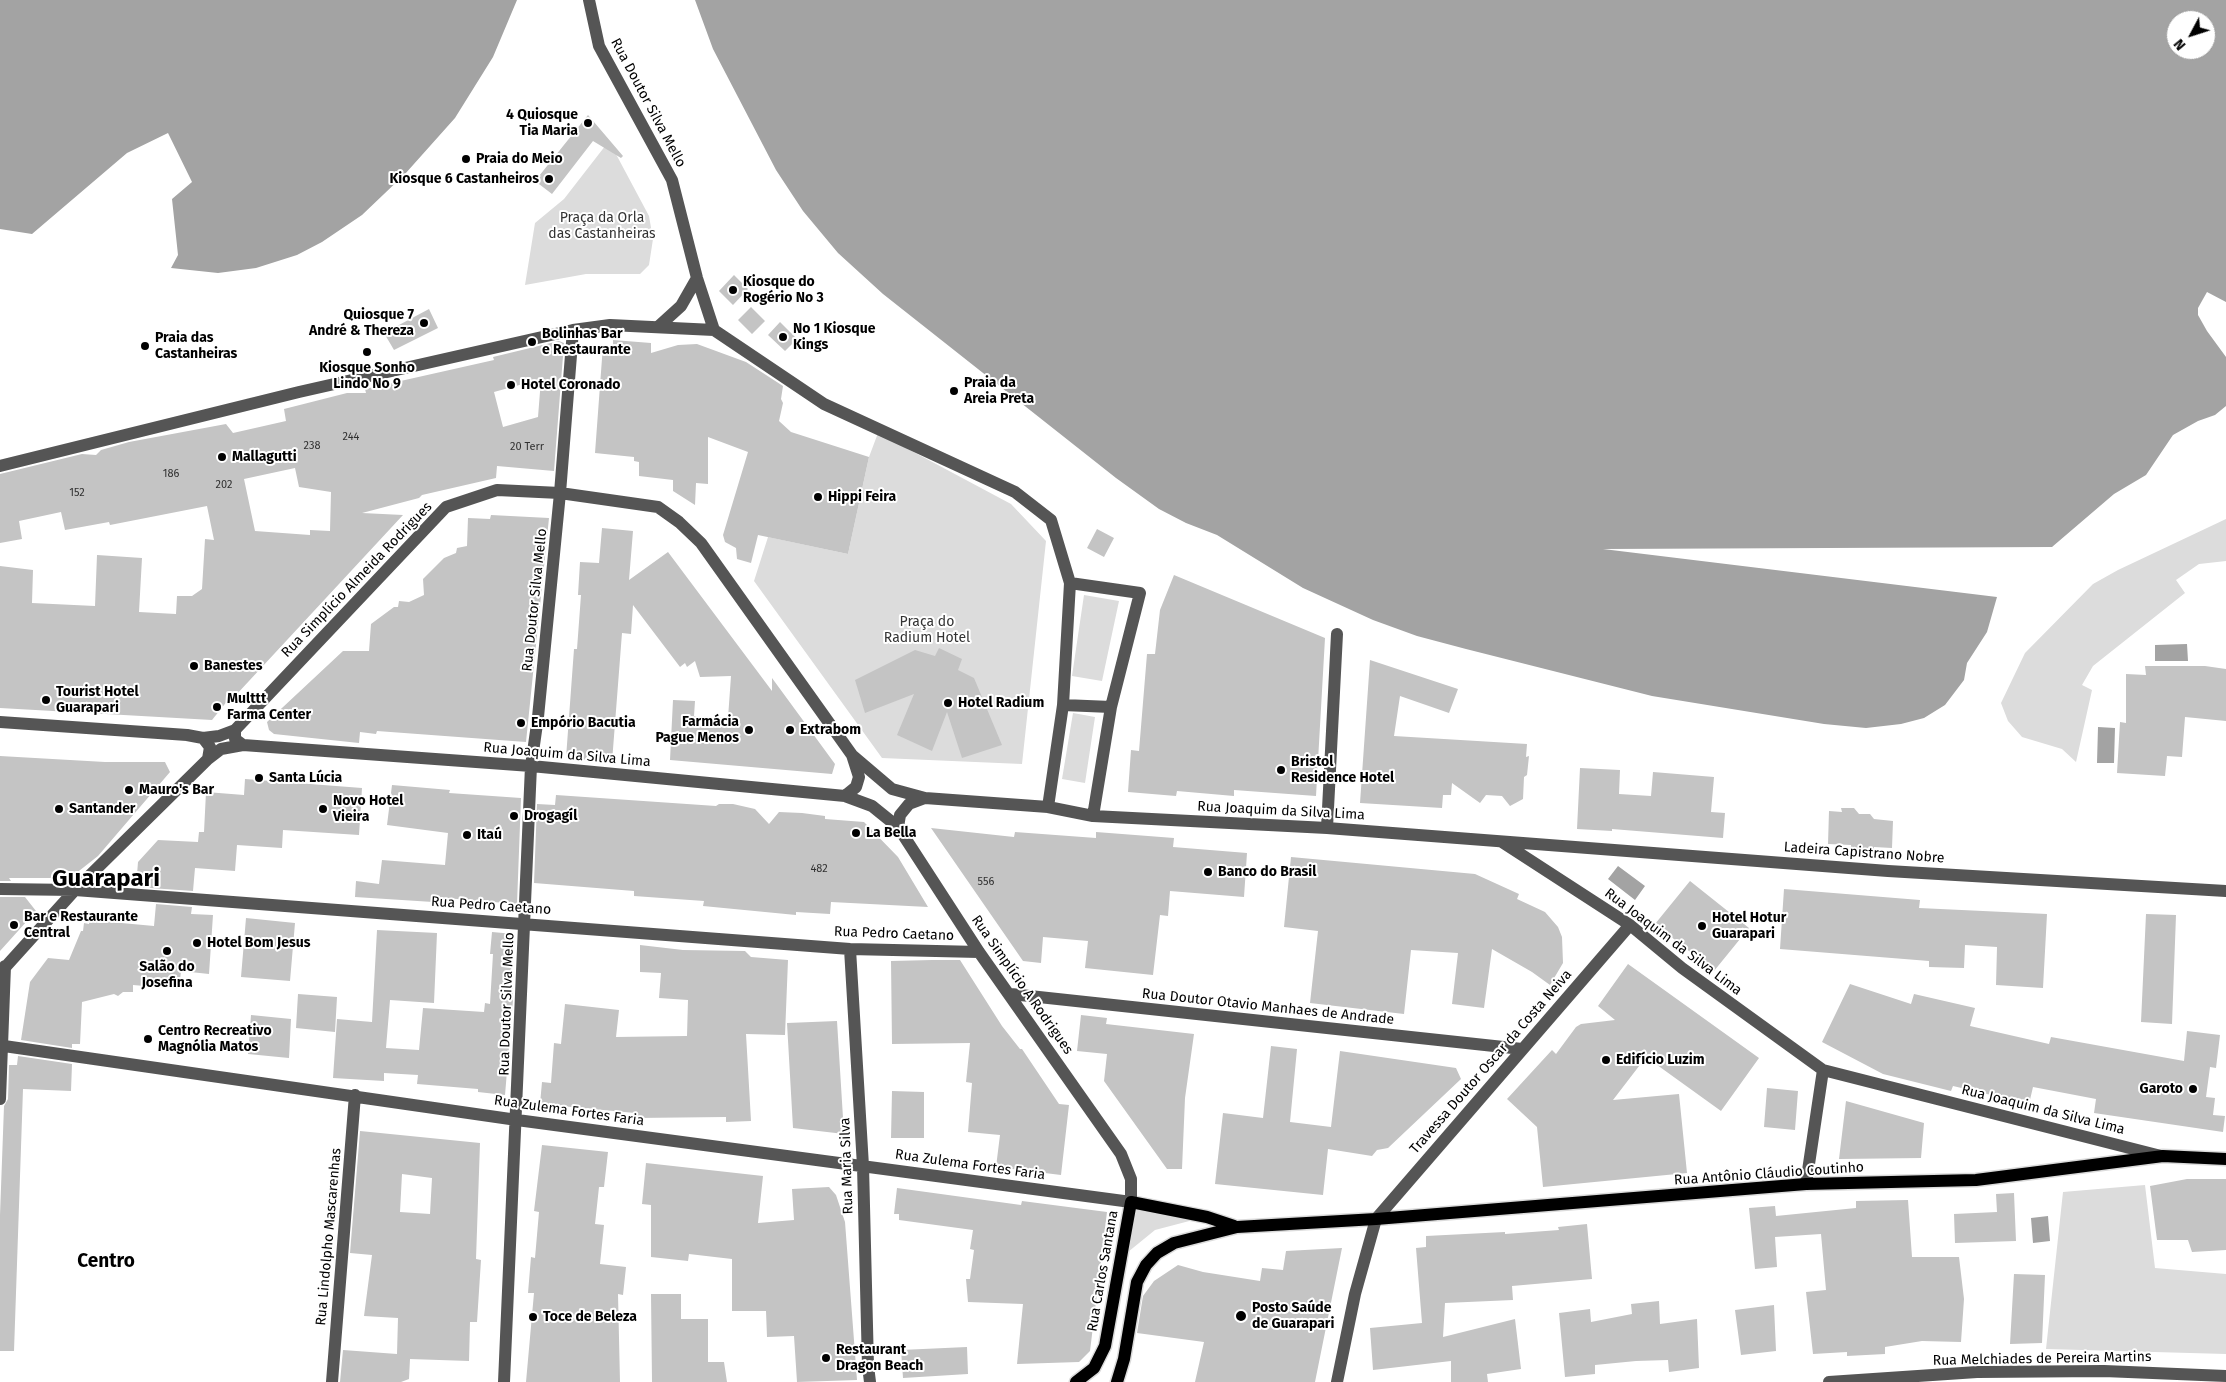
<!DOCTYPE html>
<meta charset="utf-8">
<style>
body{margin:0}
#map{position:relative;width:2226px;height:1382px;overflow:hidden;background:#fff;font-family:"Fira Sans",sans-serif}
canvas{display:block}
.north{position:absolute;left:2166px;top:10px;width:50px;height:50px;box-sizing:border-box;background:#fff;border:1px solid #999;border-radius:50%;rotate:230deg;font-size:14px;font-weight:700;line-height:20px;text-align:center;color:#000}
.north::after{content:'';display:block;margin:auto;width:18px;height:22px;background:#000;clip-path:polygon(50% 0,100% 100%,50% 72%,0 100%)}
</style>
<div id="map">
<canvas width="2226" height="1382"></canvas>
<div class="north">N</div>
</div>
<script>
const ctx = document.querySelector('canvas').getContext('2d');
ctx.lineJoin = 'round';
function fillPath(path, color) { ctx.fillStyle = color; ctx.fill(path, 'evenodd'); }
const poly = rows => new Path2D(rows.map(r => 'M' + r).join(''));
function stroke(path, color, width, dash) { ctx.strokeStyle = color; ctx.lineWidth = width; ctx.lineCap = dash ? 'butt' : 'round'; ctx.setLineDash(dash || []); ctx.stroke(path); }
function write(font, color, halo, rows, align = 'center') {
  ctx.font = font + ' "Fira Sans",sans-serif'; ctx.lineWidth = 4; ctx.setLineDash([]); ctx.textBaseline = 'middle'; ctx.strokeStyle = halo; ctx.fillStyle = color; for (const [text, x, y, turn = 0] of rows) {
    ctx.save(); ctx.translate(x, y); ctx.rotate((+turn || 0) * Math.PI / 180); ctx.textAlign = isNaN(turn) ? turn : align; if (halo) ctx.strokeText(text, 0, 0); ctx.fillText(text, 0, 0); ctx.restore();
  }
}
const green = poly([
 [609,141,649,216,653,239,649,265,640,274,586,274,525,285,535,223,564,199],
 [878,433,1011,504,1046,541,1022,764,882,758,754,581,768,537,848,554,869,457],
 [2226,519,2226,561,2199,564,2176,580,2185,593,2093,666,2082,685,2092,690,2076,762,2062,749,2022,737,2008,721,2001,703,2025,653,2093,584,2118,570],
 [1084,595,1119,601,1102,681,1072,676],
 [1073,713,1095,717,1085,783,1062,779],
 [2145,1185,2155,1268,2226,1274,2226,1354,2046,1349,2063,1192],
 [1137,1210,1197,1219,1155,1230,1128,1252]
]);
const water = poly([
 [0,0,517,0,493,57,455,118,405,174,362,215,322,242,297,255,256,268,218,273,171,268,178,255,172,199,192,182,168,133,127,153,32,234,0,229],
 [695,0,2226,0,2226,302,2207,292,2198,308,2198,315,2207,331,2226,357,2226,406,2215,415,2198,421,2173,435,2146,475,2114,494,2052,547,1603,549,1997,597,1987,632,1967,663,1964,680,1945,705,1924,718,1901,724,1866,728,1824,724,1652,696,1466,649,1417,636,1373,620,1303,588,1217,535,1186,523,1159,509,1116,478,883,294,838,253,803,211,776,170,713,49],
 [2176,20,2206,20,2206,50,2176,50],
 [2187,644,2188,661,2155,661,2155,645],
 [2098,727,2115,728,2114,763,2097,763],
 [1618,866,1645,886,1635,900,1608,879],
 [2048,1216,2050,1241,2033,1243,2031,1218]
]);
const building = poly([
 [588,115,623,156,621,158,593,141,552,194,535,181],
 [734,275,748,289,733,305,719,291],
 [751,307,765,321,752,334,738,320],
 [429,309,438,328,394,350,384,333],
 [780,322,797,339,785,351,768,335],
 [613,340,651,343,651,353,678,345,697,344,746,362,783,386,781,399,783,403,779,421,791,432,869,457,848,554,758,535,751,563,737,559,736,548,725,542,723,535,748,452,708,437,708,484,696,483,695,505,673,491,673,480,639,476,639,462,634,461,634,457,595,453,603,345,613,346],
 [559,341,564,343,554,471,497,466,496,478,422,495,419,498,362,513,403,515,236,695,232,695,212,720,0,708,0,566,33,570,32,603,95,606,97,555,142,558,139,612,176,614,177,596,192,596,202,589,205,539,214,540,207,506,110,525,109,522,65,530,61,512,19,521,22,539,0,543,0,474,82,454,96,455,101,450,129,442,226,424,233,433,286,421,284,409,347,393,366,393,365,389,494,360,493,357],
 [541,379,538,417,503,427,494,392],
 [295,468,299,487,331,492,330,531,310,530,310,535,255,531,244,479],
 [491,515,549,518,526,742,377,731,376,734,360,732,359,743,274,734,269,730,267,722,343,651,369,651,371,624,394,607,398,607,399,601,409,602,424,595,423,579,444,558,456,553,457,548,467,546,468,518,490,519],
 [602,528,633,531,629,580,668,552,772,691,772,678,835,764,832,774,670,760,673,700,695,701,694,716,728,718,731,676,700,677,695,661,687,667,685,663,680,667,633,605,631,634,622,633,612,762,566,758,574,649,577,649,581,595,578,595,580,562,599,563],
 [1097,529,1114,538,1104,557,1087,548],
 [1174,575,1325,638,1316,796,1234,790,1234,796,1177,791,1176,796,1128,792,1131,750,1139,751,1147,654,1155,654,1160,610],
 [939,648,962,659,958,670,974,678,1002,745,962,758,947,712,932,751,897,735,914,694,865,713,855,680,915,650,935,656],
 [1370,660,1458,689,1449,713,1400,696,1394,736,1527,744,1526,757,1529,756,1527,775,1524,777,1523,799,1510,806,1502,796,1486,795,1480,803,1452,783,1451,795,1443,795,1442,808,1360,803],
 [2145,666,2205,666,2226,669,2226,721,2185,717,2182,757,2167,756,2165,776,2117,773,2120,722,2126,723,2126,674,2146,675],
 [0,756,105,762,165,762,170,772,98,856,70,878,9,878,11,881,0,881],
 [1580,768,1620,770,1619,794,1651,796,1653,772,1714,777,1711,812,1725,813,1723,838,1612,829,1612,831,1577,829],
 [245,779,362,788,359,835,283,830,282,848,237,845,235,871,195,868,193,891,136,887,138,862,158,840,198,842,199,832,204,832,206,792,244,795],
 [392,785,450,790,449,793,521,798,517,904,433,897,433,902,355,897,356,881,379,884,382,860,445,865,448,833,387,825],
 [556,795,716,806,719,804,733,804,755,809,769,824,779,812,802,813,825,816,825,819,864,822,898,857,928,907,831,902,830,914,796,912,796,915,703,906,704,901,634,896,634,891,534,883,537,804,555,805],
 [1841,808,1854,808,1859,814,1870,814,1874,819,1893,821,1892,848,1874,847,1874,853,1851,851,1851,845,1828,844,1829,811,1842,812],
 [931,828,1014,837,1015,832,1096,838,1096,832,1174,838,1173,847,1247,853,1244,897,1170,891,1168,916,1160,915,1153,975,1085,968,1088,941,1043,937,1041,963,1023,961],
 [1291,857,1475,874,1519,894,1517,899,1545,912,1558,927,1562,937,1563,963,1550,985,1532,972,1492,949,1484,1008,1452,1004,1458,953,1411,950,1404,1014,1310,1003,1318,931,1284,927],
 [1690,881,1749,928,1714,971,1655,924],
 [1784,889,1920,900,1919,908,2047,914,2043,988,1996,985,1997,947,1965,945,1964,968,1929,967,1929,961,1780,949],
 [0,897,25,897,36,911,0,951],
 [156,904,192,907,191,914,213,915,209,974,181,971,179,989,133,985,133,992,123,992,118,996,114,994,82,1002,80,1044,72,1044,72,1048,21,1040,30,982,48,958,69,960,81,931,83,931,84,923,89,924,89,920,154,926],
 [2146,914,2176,915,2172,1024,2141,1022],
 [246,918,295,923,290,981,241,977],
 [377,930,437,933,434,1003,390,1000,386,1048,419,1050,423,1008,484,1012,485,1003,490,1004,493,954,490,954,492,932,514,934,510,985,513,985,513,1000,505,1095,478,1092,478,1089,417,1084,418,1075,384,1073,384,1081,333,1078,337,1019,372,1022],
 [640,945,683,950,745,951,751,957,788,960,785,1035,746,1034,751,1121,726,1122,726,1117,635,1118,635,1113,540,1104,542,1082,551,1083,554,1043,561,1044,565,1004,619,1010,616,1037,687,1036,688,1000,659,998,661,973,640,972],
 [932,960,960,960,1002,1026,1020,1049,1022,1049,1059,1104,1069,1105,1061,1175,996,1167,1000,1135,968,1132,972,1083,966,1082,970,1043,892,1044,891,961],
 [1628,964,1759,1058,1721,1111,1646,1057,1613,1100,1679,1094,1687,1173,1543,1187,1537,1127,1507,1099,1552,1050,1556,1054,1576,1027,1581,1024,1615,1020,1598,1006],
 [1850,984,1911,1004,1914,994,1975,1008,1970,1026,2049,1044,2051,1037,2184,1061,2187,1031,2220,1035,2216,1068,2210,1067,2206,1097,2215,1098,2213,1115,2225,1116,2223,1132,2094,1113,2096,1099,2033,1087,2029,1104,1953,1086,1951,1091,1883,1074,1822,1042],
 [298,994,337,997,335,1032,296,1028],
 [251,1015,291,1019,289,1058,248,1054],
 [1081,1015,1107,1018,1106,1024,1194,1034,1185,1098,1182,1169,1167,1169,1104,1081,1107,1054,1077,1051],
 [837,1021,844,1134,793,1128,787,1023],
 [1271,1046,1297,1049,1290,1122,1331,1127,1340,1051,1456,1068,1461,1079,1388,1148,1377,1150,1372,1156,1328,1149,1323,1195,1215,1184,1223,1113,1263,1118],
 [18,1056,72,1064,71,1091,23,1089,14,1351,0,1351,0,1215,4,1106,8,1099,9,1065,17,1065],
 [1767,1088,1798,1091,1795,1130,1764,1127],
 [892,1091,924,1092,924,1138,891,1138],
 [1846,1101,1924,1123,1921,1158,1839,1159],
 [360,1131,480,1143,476,1259,481,1260,477,1322,470,1322,469,1361,410,1359,409,1379,401,1382,340,1382,343,1350,397,1354,398,1318,364,1316,372,1255,350,1253],
 [402,1174,432,1178,430,1214,400,1212],
 [542,1145,608,1152,604,1187,599,1187,595,1224,604,1225,600,1264,626,1267,623,1295,618,1294,620,1382,526,1382,534,1293,528,1293,531,1257,535,1258,539,1212,534,1211],
 [646,1163,763,1176,758,1223,794,1220,792,1189,829,1187,836,1195,845,1222,857,1380,797,1382,794,1336,767,1337,766,1311,732,1311,732,1259,689,1254,688,1261,651,1257,651,1205,642,1204],
 [2187,1179,2226,1179,2226,1250,2192,1252,2188,1240,2157,1240,2150,1186],
 [897,1188,1021,1205,1022,1201,1107,1212,1090,1351,1079,1362,1017,1364,1023,1304,968,1302,966,1279,970,1279,974,1250,970,1249,973,1230,899,1220,899,1214,894,1214],
 [2014,1193,2016,1241,1955,1243,1954,1214,1997,1212,1996,1194],
 [1908,1200,1912,1257,1959,1257,1964,1299,1961,1342,1922,1341,1885,1347,1885,1354,1847,1356,1847,1352,1813,1354,1806,1292,1826,1290,1821,1234,1775,1237,1777,1267,1755,1269,1749,1208,1775,1206,1776,1216,1856,1208,1856,1201],
 [1587,1224,1592,1279,1512,1286,1513,1300,1445,1303,1443,1337,1515,1319,1521,1369,1487,1374,1488,1382,1451,1382,1451,1361,1373,1370,1370,1328,1422,1323,1416,1248,1426,1247,1426,1236,1505,1232,1505,1234,1559,1230,1558,1227],
 [1342,1248,1315,1382,1195,1382,1204,1342,1137,1333,1143,1296,1154,1281,1178,1265,1203,1272,1260,1281,1262,1268,1283,1270,1286,1251],
 [2014,1274,2045,1275,2042,1343,2010,1344],
 [651,1294,681,1294,681,1319,708,1319,708,1362,724,1362,727,1382,652,1382],
 [1659,1301,1660,1324,1697,1319,1699,1368,1669,1372,1668,1360,1636,1361,1595,1365,1595,1374,1565,1377,1559,1313,1590,1309,1591,1322,1632,1314,1631,1304],
 [1774,1305,1776,1351,1741,1355,1735,1310],
 [967,1347,968,1374,903,1378,901,1350]
]);
const minor = poly([
 [589,0,599,46,672,180,697,278,714,330],
 [659,326,681,306,697,278],
 [0,466,299,392,573,330,610,325,714,330,824,404,1015,492,1051,520,1070,583,1063,705,1048,807],
 [1070,583,1140,593,1111,707,1093,816],
 [1063,705,1111,707],
 [0,722,187,735,203,738,210,747,208,759],
 [235,730,235,739,243,745,531,766,845,796,872,806,898,827],
 [203,738,219,736,235,730,446,507,497,490,560,493,658,507,679,522,701,543,852,755,892,789,925,798,1048,807,1093,816,1327,828,1888,871,2226,891],
 [845,796,856,787,859,777,852,755],
 [1327,828,1337,634],
 [1502,842,1630,925,1682,968,1823,1070,2161,1156],
 [0,889,75,890,850,949,979,952],
 [850,949,863,1166,868,1366,870,1382],
 [0,973,75,890,208,759,221,749,243,745],
 [1011,994,1522,1049],
 [4,1046,517,1120,1131,1202,1131,1179,1121,1154,979,952,898,827,900,815,909,804,925,798],
 [0,1099,5,966],
 [1806,1184,1823,1070],
 [332,1382,355,1095],
 [504,1382,531,766,538,717,560,493,573,330],
 [1337,1382,1355,1294,1376,1219,1630,925],
 [1829,1382,1977,1372,2104,1371,2226,1376]
]);
const major = poly([
 [1076,1382,1094,1368,1105,1346,1131,1202,1207,1217,1234,1226],
 [1117,1382,1124,1359,1137,1282,1146,1265,1157,1253,1174,1243,1237,1227,1376,1219,1806,1184,1976,1180,2163,1156,2226,1159]
]);
const markers = [
 [588,123,5,"#000"],
 [466,159,5,"#000"],
 [549,179,5,"#000"],
 [733,290,5,"#000"],
 [424,323,5,"#000"],
 [783,337,5,"#000"],
 [532,342,5,"#000"],
 [145,346,5,"#000"],
 [367,352,5,"#000"],
 [511,385,5,"#000"],
 [954,391,5,"#000"],
 [222,457,5,"#000"],
 [818,497,5,"#000"],
 [194,666,5,"#000"],
 [46,700,5,"#000"],
 [948,703,5,"#000"],
 [217,707,5,"#000"],
 [521,723,5,"#000"],
 [749,730,5,"#000"],
 [790,730,5,"#000"],
 [1281,770,5,"#000"],
 [259,778,5,"#000"],
 [129,790,5,"#000"],
 [59,809,5,"#000"],
 [323,809,5,"#000"],
 [514,816,5,"#000"],
 [856,833,5,"#000"],
 [467,835,5,"#000"],
 [1208,872,5,"#000"],
 [14,925,5,"#000"],
 [1702,926,5,"#000"],
 [197,943,5,"#000"],
 [167,951,5,"#000"],
 [148,1039,5,"#000"],
 [1606,1060,5,"#000"],
 [2193,1089,5,"#000"],
 [1241,1316,6,"#000"],
 [533,1317,5,"#000"],
 [826,1358,5,"#000"]
];
const numberNames = [
 ["244",351,437],
 ["238",312,446],
 ["20 Terr",527,447],
 ["186",171,474],
 ["202",224,485],
 ["152",77,493],
 ["482",819,869],
 ["556",986,882]
];
const streetNames = [
 ["Rua Doutor Silva Mello",648,103,62],
 ["Rua Simplício Almeida Rodrigues",357,580,-46],
 ["Rua Doutor Silva Mello",535,600,-84],
 ["Rua Joaquim da Silva Lima",567,755,5],
 ["Rua Joaquim da Silva Lima",1281,811,3],
 ["Ladeira Capistrano Nobre",1864,853,4],
 ["Rua Pedro Caetano",491,906,4],
 ["Rua Pedro Caetano",894,934,2],
 ["Rua Joaquim da Silva Lima",1673,942,37],
 ["Rua Simplício A Rodrigues",1022,985,55],
 ["Rua Doutor Silva Mello",507,1004,-88],
 ["Rua Doutor Otavio Manhaes de Andrade",1268,1007,6],
 ["Travessa Doutor Oscar da Costa Neiva",1491,1062,-49],
 ["Rua Joaquim da Silva Lima",2043,1110,14],
 ["Rua Zulema Fortes Faria",569,1111,8],
 ["Rua Zulema Fortes Faria",970,1165,8],
 ["Rua Maria Silva",847,1166,-92],
 ["Rua Antônio Cláudio Coutinho",1769,1174,-4],
 ["Rua Lindolpho Mascarenhas",329,1237,-85],
 ["Rua Carlos Santana",1103,1271,-80],
 ["Rua Melchiades de Pereira Martins",2042,1359,-1]
];
const poiNames = [
 ["4 Quiosque",578,115,"right"],
 ["Tia Maria",578,131,"right"],
 ["Praia do Meio",476,159],
 ["Kiosque 6 Castanheiros",539,179,"right"],
 ["Kiosque do",743,282],
 ["Rogério No 3",743,298],
 ["Quiosque 7",414,315,"right"],
 ["André & Thereza",414,331,"right"],
 ["No 1 Kiosque",793,329],
 ["Kings",793,345],
 ["Bolinhas Bar",542,334],
 ["e Restaurante",542,350],
 ["Praia das",155,338],
 ["Castanheiras",155,354],
 ["Kiosque Sonho",367,368,"center"],
 ["Lindo No 9",367,384,"center"],
 ["Praia da",964,383],
 ["Areia Preta",964,399],
 ["Hotel Coronado",521,385],
 ["Mallagutti",232,457],
 ["Hippi Feira",828,497],
 ["Banestes",204,666],
 ["Tourist Hotel",56,692],
 ["Guarapari",56,708],
 ["Multtt",227,699],
 ["Farma Center",227,715],
 ["Hotel Radium",958,703],
 ["Farmácia",739,722,"right"],
 ["Pague Menos",739,738,"right"],
 ["Empório Bacutia",531,723],
 ["Extrabom",800,730],
 ["Bristol",1291,762],
 ["Residence Hotel",1291,778],
 ["Santa Lúcia",269,778],
 ["Mauro's Bar",139,790],
 ["Novo Hotel",333,801],
 ["Vieira",333,817],
 ["Santander",69,809],
 ["Drogagíl",524,816],
 ["La Bella",866,833],
 ["Itaú",477,835],
 ["Banco do Brasil",1218,872],
 ["Bar e Restaurante",24,917],
 ["Central",24,933],
 ["Hotel Hotur",1712,918],
 ["Guarapari",1712,934],
 ["Hotel Bom Jesus",207,943],
 ["Salão do",167,967,"center"],
 ["Josefina",167,983,"center"],
 ["Centro Recreativo",158,1031],
 ["Magnólia Matos",158,1047],
 ["Edifício Luzim",1616,1060],
 ["Garoto",2183,1089,"right"],
 ["Posto Saúde",1252,1308],
 ["de Guarapari",1252,1324],
 ["Toce de Beleza",543,1317],
 ["Restaurant",836,1350],
 ["Dragon Beach",836,1366]
];
const parkNames = [
 ["Praça da Orla",602,218],
 ["das Castanheiras",602,234],
 ["Praça do",927,622],
 ["Radium Hotel",927,638]
];
const districtNames = [
 ["Centro",106,1262]
];
const townNames = [
 ["Guarapari",106,879]
];
fillPath(green, '#dcdcdc');
fillPath(water, '#a3a3a3');
fillPath(building, '#c4c4c4');
stroke(major, '#dbdbdb', 15);
stroke(minor, '#555', 12);
stroke(major, '#000', 12);
for (const [x, y, r, color] of markers) { const dot = new Path2D(); dot.arc(x, y, r, 0, 2 * Math.PI); ctx.fillStyle = color; ctx.fill(dot); stroke(dot, '#fff', 2); }
write('11px', '#313131', null, numberNames);
write('14px', '#000', '#fff', streetNames);
write('bold 14px', '#000', '#fff', poiNames, 'left');
write('14px', '#333', '#fff', parkNames);
write('bold 19px', '#000', '#fff', districtNames);
write('bold 24px', '#000', '#fff', townNames);
</script>
